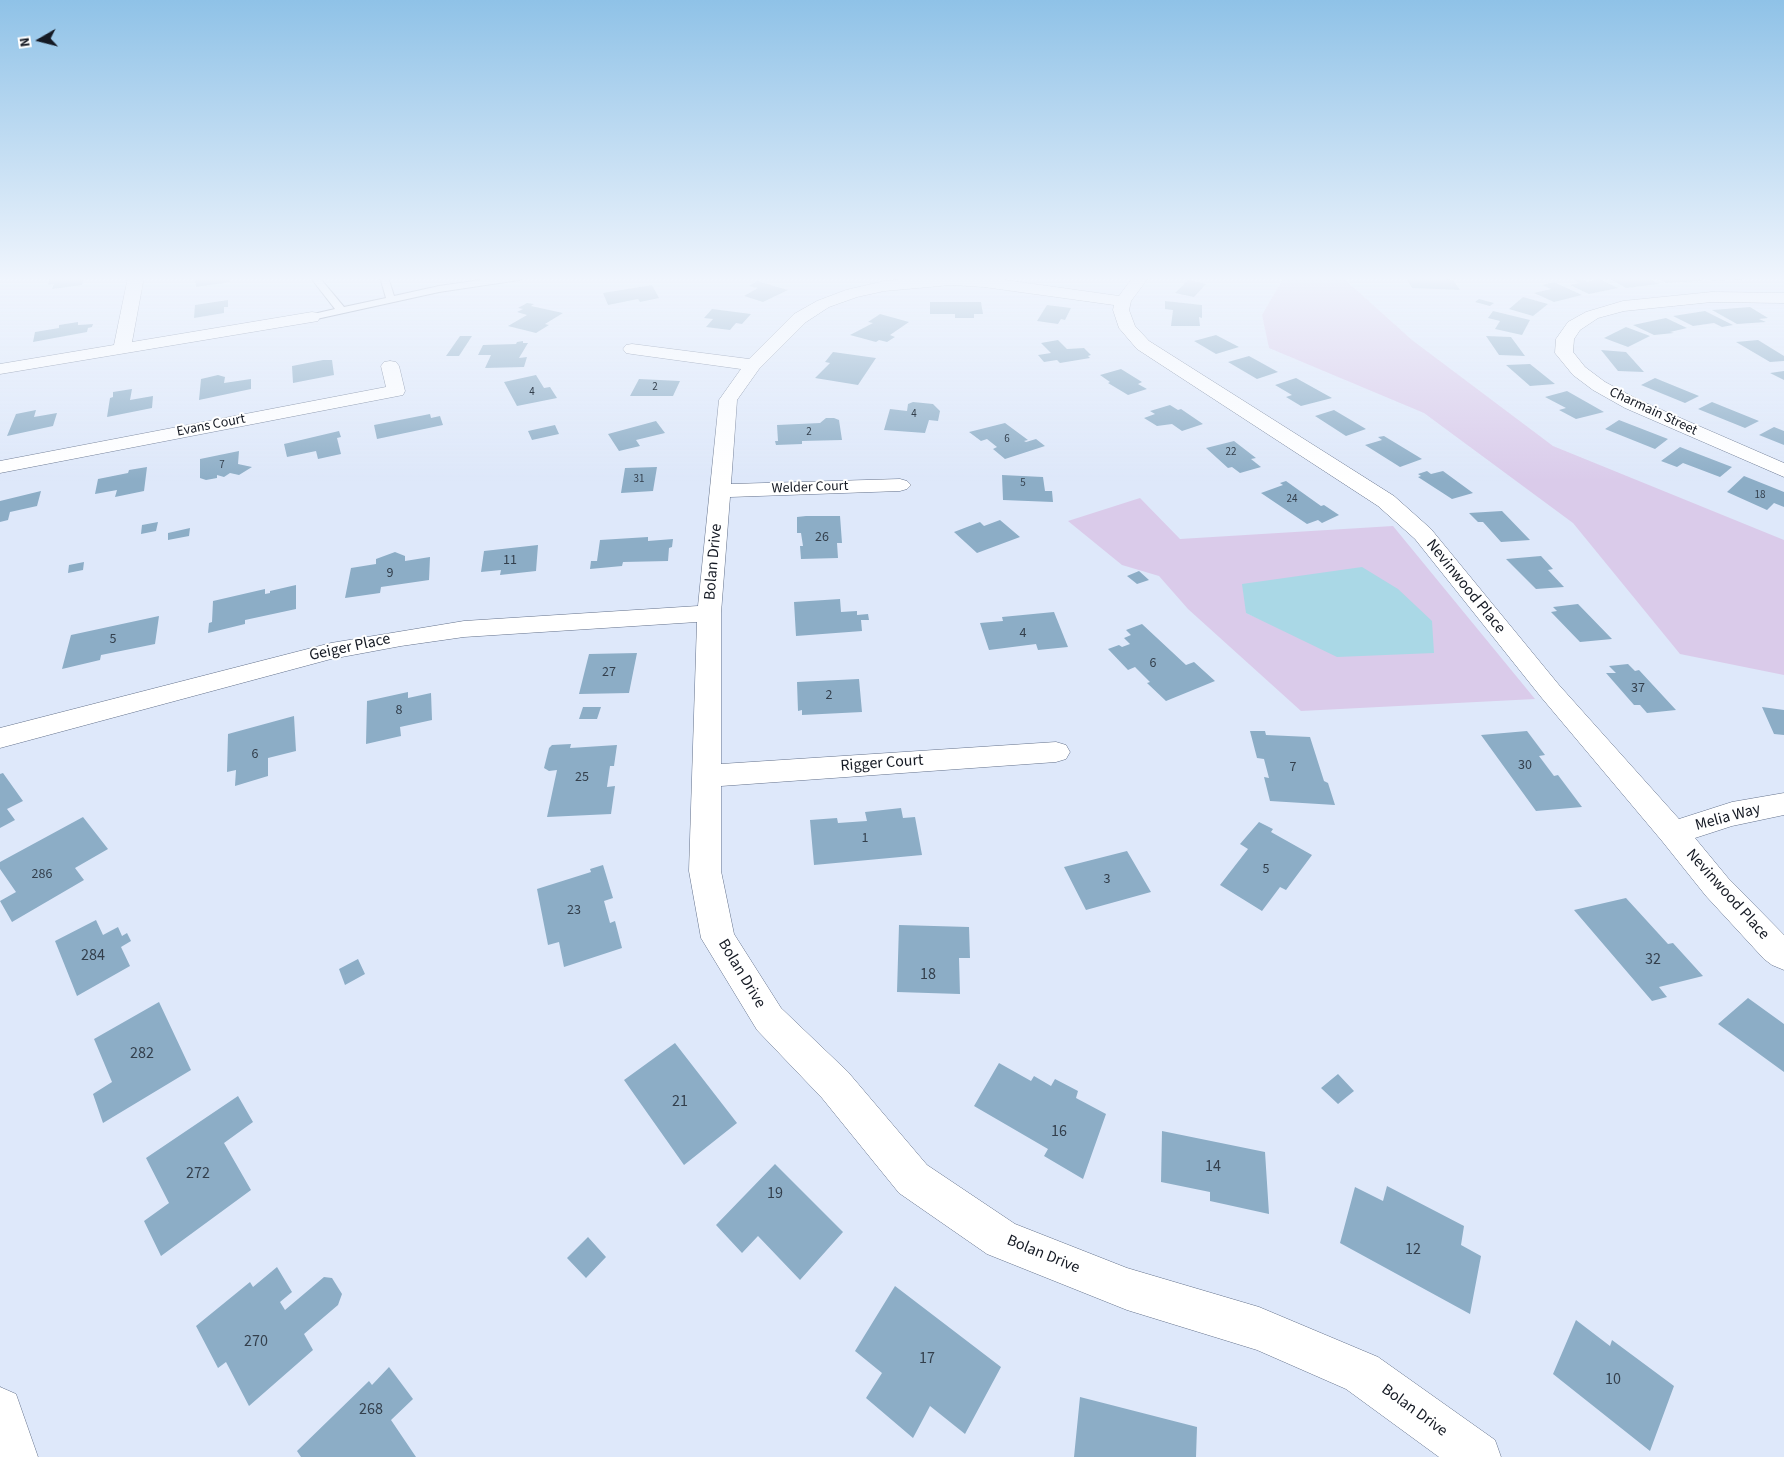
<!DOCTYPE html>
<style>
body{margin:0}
#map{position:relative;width:1784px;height:1457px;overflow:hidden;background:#dee8fa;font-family:"Source Sans 3",sans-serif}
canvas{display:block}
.north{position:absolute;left:15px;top:15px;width:50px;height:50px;-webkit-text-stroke:4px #fff;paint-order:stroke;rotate:262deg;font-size:14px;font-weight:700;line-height:20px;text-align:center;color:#151a24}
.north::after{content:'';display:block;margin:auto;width:18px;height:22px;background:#151a24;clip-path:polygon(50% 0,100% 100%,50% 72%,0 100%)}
</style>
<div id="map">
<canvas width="1784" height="1457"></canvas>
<div class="north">N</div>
</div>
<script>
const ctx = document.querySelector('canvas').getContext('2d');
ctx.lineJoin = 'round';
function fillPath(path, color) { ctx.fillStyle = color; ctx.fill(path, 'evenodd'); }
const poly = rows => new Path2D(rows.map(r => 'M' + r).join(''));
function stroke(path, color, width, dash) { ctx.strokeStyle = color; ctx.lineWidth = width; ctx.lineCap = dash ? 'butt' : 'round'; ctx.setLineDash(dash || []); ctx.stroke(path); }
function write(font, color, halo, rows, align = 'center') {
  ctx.font = font + ' "Source Sans 3",sans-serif'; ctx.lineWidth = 4; ctx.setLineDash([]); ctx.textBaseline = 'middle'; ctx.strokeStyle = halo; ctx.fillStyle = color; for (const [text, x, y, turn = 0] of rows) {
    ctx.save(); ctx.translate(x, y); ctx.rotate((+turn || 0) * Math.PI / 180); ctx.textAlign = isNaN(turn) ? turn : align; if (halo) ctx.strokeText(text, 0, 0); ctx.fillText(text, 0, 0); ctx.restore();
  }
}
const green = poly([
 [1284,277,1342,277,1412,340,1553,446,1784,540,1784,675,1680,654,1573,523,1424,413,1269,348,1262,315],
 [1140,498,1180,539,1393,526,1535,699,1301,711,1188,609,1159,576,1122,565,1068,521],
 [1246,613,1434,653,1276,626]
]);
const water = poly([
 [1362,567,1398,589,1432,621,1434,653,1337,657,1246,613,1242,584]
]);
const building = poly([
 [61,277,82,277,81,279,84,279,82,285,52,289,54,284,48,285,50,278],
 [195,277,230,277,230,282,196,287],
 [1419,277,1453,280,1460,290,1412,288,1406,278],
 [1607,277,1646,277,1659,284,1626,288],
 [1656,277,1694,277,1702,281,1666,283],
 [1705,277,1742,277,1746,279,1711,281],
 [1580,278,1587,282,1599,279,1618,288,1589,294,1570,285,1580,283,1573,280],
 [1188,280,1206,284,1194,297,1175,293],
 [757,281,788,290,763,302,744,296,758,288,749,286],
 [1554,282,1582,295,1554,302,1534,293,1551,289,1542,285],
 [652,285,659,298,640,302,638,299,608,305,603,293],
 [1523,297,1548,304,1533,316,1509,309],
 [1479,299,1494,303,1490,306,1475,302],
 [228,300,228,307,224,307,224,313,194,318,195,305],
 [1165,301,1202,305,1202,318,1199,317,1200,326,1171,326,1173,310,1165,309],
 [930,302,981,302,983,314,974,314,974,318,955,318,955,314,930,314],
 [527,303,534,304,531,306,563,313,545,324,549,325,536,333,508,326,527,315,517,312,523,309,518,308],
 [1047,305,1071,308,1065,320,1061,319,1058,324,1037,321],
 [1750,307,1768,318,1759,319,1766,322,1737,324,1712,310],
 [712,309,751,314,742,324,736,323,730,330,706,327,713,319,704,318],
 [1493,311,1530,320,1522,335,1495,329,1500,321,1488,318],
 [1705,311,1733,325,1722,327,1714,323,1693,326,1673,316],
 [880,314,909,322,890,335,895,337,887,342,879,340,876,342,850,335,873,323,868,322],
 [1666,318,1687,328,1670,332,1674,333,1654,335,1633,325],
 [78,322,78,325,93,324,92,327,88,328,87,332,33,342,35,332,59,328,59,325],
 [1626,327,1650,336,1628,347,1604,338],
 [1216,335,1239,347,1216,354,1194,341],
 [460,336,472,336,459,356,446,356],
 [1486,336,1511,337,1525,356,1499,355],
 [1058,340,1067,349,1084,348,1091,355,1088,356,1090,358,1060,363,1057,360,1044,362,1038,355,1051,353,1041,343],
 [1758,340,1784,356,1784,361,1770,362,1736,342],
 [523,341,523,343,528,343,519,358,527,357,524,367,485,368,491,355,478,355,483,345,516,344,517,342],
 [1601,350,1626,352,1644,372,1618,371],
 [833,352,876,358,858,385,815,378,830,363,825,362],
 [1249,356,1278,372,1257,379,1228,362],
 [323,360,332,360,334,375,293,383,292,366],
 [1530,364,1555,384,1530,386,1506,365],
 [1121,369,1142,382,1138,384,1147,389,1128,395,1108,383,1110,382,1100,375],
 [1784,371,1784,380,1770,373],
 [218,375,225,377,224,383,251,379,251,389,199,400,201,379],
 [536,375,544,388,550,387,557,398,517,406,504,382],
 [1296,378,1332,398,1301,406,1286,397,1292,395,1275,385],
 [1655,378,1699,396,1685,403,1641,385],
 [639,379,680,381,673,396,630,396],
 [132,389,130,400,153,396,152,408,107,417,110,398,113,397,113,392],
 [1567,391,1604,412,1576,419,1559,410,1566,408,1545,397],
 [913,402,933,404,940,411,938,421,929,420,925,433,884,430,890,409,907,411,908,404],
 [1712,402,1759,421,1745,428,1698,409],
 [1170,405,1178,410,1181,409,1203,424,1182,431,1172,424,1157,426,1144,418,1155,414,1150,411],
 [36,410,34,417,57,413,53,426,7,436,16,414],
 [1334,410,1366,429,1346,436,1315,416],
 [430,414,431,418,440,416,443,425,377,439,374,425],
 [826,418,834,418,839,420,842,440,802,441,802,444,776,445,775,441,778,441,777,425,820,423],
 [1619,420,1668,439,1655,449,1605,429],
 [656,421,665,433,636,440,640,446,619,451,608,434],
 [1005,423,1028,440,1024,441,1026,442,1036,439,1045,446,1005,459,993,449,997,447,987,439,981,441,969,432],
 [555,425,559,434,532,440,528,431],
 [1774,427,1784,431,1784,445,1759,435],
 [339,431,341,437,337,438,341,454,318,459,316,451,287,457,284,444],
 [1384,436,1422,459,1400,467,1365,445,1382,440,1378,437],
 [1234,441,1256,458,1251,459,1261,467,1240,473,1232,467,1228,468,1206,448],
 [1680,447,1732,467,1720,477,1683,463,1677,467,1661,461],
 [239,451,238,464,252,467,239,475,230,473,224,477,217,475,217,478,206,480,200,478,200,459],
 [147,467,144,491,115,497,117,490,95,494,98,479,128,473,129,470],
 [657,467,653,491,621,493,625,468],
 [1427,471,1431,474,1443,471,1473,493,1452,499,1418,477,1421,476,1418,474],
 [1002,475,1043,477,1045,491,1052,491,1053,502,1003,500],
 [1744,476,1784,492,1784,507,1774,503,1767,510,1727,492],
 [1286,481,1321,506,1324,505,1339,515,1322,523,1318,520,1307,524,1261,493,1283,485,1280,483],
 [41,491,37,506,10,512,8,520,0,522,0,501],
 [1502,511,1530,540,1501,542,1483,522,1478,522,1469,513],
 [806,516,840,516,842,543,837,543,838,558,801,559,800,546,803,546,801,533,797,533,797,517],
 [1000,520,1020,537,977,553,954,532,980,522,984,526],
 [158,522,156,531,141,534,142,525],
 [190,528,189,536,168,540,168,533],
 [648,537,648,541,673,539,672,547,669,548,668,561,623,562,622,566,590,569,591,561,597,561,600,540],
 [538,545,536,571,500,575,501,570,481,572,484,551],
 [395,552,405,556,405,561,430,557,429,580,381,587,380,593,345,598,351,568,376,564,376,559],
 [1541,556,1553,569,1548,570,1564,587,1536,589,1506,559],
 [84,562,83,570,68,573,69,565],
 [1139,571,1149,580,1137,584,1127,576],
 [296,585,296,609,245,620,245,624,208,633,209,623,212,622,213,601,265,589,265,594,270,593,270,591],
 [840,599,841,612,857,611,857,615,868,614,869,620,861,620,862,631,796,636,794,602],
 [1578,604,1612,639,1580,642,1551,612,1557,611,1553,607],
 [1054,612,1068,647,1038,650,1036,644,989,650,980,623,1003,621,1002,617],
 [159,616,155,644,101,655,100,660,62,669,71,635],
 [1142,624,1186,665,1194,662,1215,681,1166,701,1147,683,1150,682,1135,667,1128,670,1108,649,1119,645,1122,647,1130,644,1124,638,1131,635,1126,630],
 [637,653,629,693,579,694,589,654],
 [1628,664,1635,671,1639,670,1676,710,1647,713,1640,705,1634,705,1606,673,1616,673,1609,666],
 [859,679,862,712,802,715,802,710,798,711,797,682],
 [408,692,408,698,431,693,432,720,400,727,401,736,366,744,367,701],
 [583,707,601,707,597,719,579,719],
 [1762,707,1784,710,1784,735,1774,734],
 [294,716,296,751,268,758,268,776,235,786,236,770,227,772,228,734],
 [1250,731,1265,731,1266,735,1310,737,1324,781,1328,783,1335,805,1270,801,1264,777,1269,778,1264,759,1257,758],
 [1527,731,1545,755,1539,756,1554,776,1558,775,1582,807,1536,811,1481,735],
 [571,744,570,748,617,745,614,766,610,766,607,787,615,786,611,814,547,817,557,770,549,771,544,768,549,748,552,745],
 [3,773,23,801,7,809,15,820,0,828,0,774],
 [901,808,903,818,915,817,922,855,814,865,810,820,837,818,838,823,867,821,865,812],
 [83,817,108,849,75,868,84,880,12,922,0,901,16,892,0,869,0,862],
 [1259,822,1273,829,1271,832,1312,855,1286,890,1280,887,1262,911,1220,885,1248,849,1240,844],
 [1127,851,1151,892,1086,910,1064,867],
 [603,865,613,898,604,901,610,923,615,921,622,948,564,967,559,942,548,945,537,889,591,872,590,869],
 [1626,898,1668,944,1673,943,1703,976,1659,987,1667,997,1652,1001,1574,910],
 [96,920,103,935,118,927,122,936,127,933,131,941,121,947,130,966,77,996,55,941],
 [899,925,969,927,970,958,959,958,960,994,897,992],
 [358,959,365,974,345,985,339,969],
 [1748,998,1784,1024,1784,1072,1718,1024],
 [159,1002,191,1070,103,1123,93,1094,112,1082,94,1039],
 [675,1043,737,1123,684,1165,624,1080],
 [999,1063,1031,1081,1034,1076,1051,1086,1055,1079,1078,1091,1076,1098,1106,1114,1083,1179,1044,1156,1048,1149,974,1106],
 [1338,1074,1354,1091,1338,1104,1321,1088],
 [238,1096,253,1122,224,1143,251,1190,161,1256,144,1221,169,1203,146,1158],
 [1162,1131,1265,1152,1269,1214,1210,1201,1210,1192,1161,1182],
 [775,1164,843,1232,800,1280,758,1236,742,1253,716,1225],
 [1387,1186,1464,1226,1461,1245,1481,1256,1470,1314,1340,1243,1355,1187,1383,1201],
 [588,1237,606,1257,586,1278,567,1258],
 [277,1267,292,1292,280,1302,285,1310,324,1277,332,1278,342,1294,338,1305,304,1334,313,1350,249,1406,226,1362,218,1368,196,1326,250,1282,253,1287],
 [895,1286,1001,1367,965,1434,930,1406,913,1438,866,1398,882,1373,855,1351],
 [1576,1320,1610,1346,1612,1340,1674,1386,1650,1451,1553,1374],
 [389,1367,413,1399,391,1420,416,1457,301,1457,297,1451,369,1381,372,1385],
 [1080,1397,1197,1427,1196,1457,1074,1457]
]);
const lane = poly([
 [310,277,319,277,344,307,386,298,380,277,388,277,394,296,439,286,502,277,524,277,519,280,439,292,312,320,309,319,309,315,335,309,310,277]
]);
const street = poly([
 [128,277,144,277,132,342,312,312,318,313,320,317,318,321,0,374,0,364,114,345,128,277],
 [934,277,984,277,1119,296,1133,277,1149,277,1131,301,1129,310,1135,326,1149,341,1394,496,1431,529,1559,685,1679,819,1732,802,1784,793,1784,815,1732,826,1695,838,1728,878,1784,935,1784,970,1772,965,1764,959,1706,896,1662,841,1541,697,1415,539,1378,506,1137,349,1119,328,1113,310,1114,305,984,287,951,285,884,291,857,297,829,307,806,322,759,369,737,400,731,484,900,479,907,481,911,485,907,489,900,491,730,497,721,613,721,764,1056,742,1066,745,1070,752,1066,759,1056,762,721,786,721,871,734,934,781,1008,848,1072,927,1165,1015,1224,1127,1268,1259,1307,1378,1357,1495,1440,1501,1457,1439,1457,1346,1389,1257,1350,1127,1310,987,1254,899,1193,822,1098,757,1030,701,938,689,871,697,622,464,637,401,646,331,659,0,748,0,728,331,643,464,621,698,606,719,400,741,369,632,354,626,353,623,349,626,345,632,344,749,359,794,314,817,301,846,290,884,281,934,277],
 [1712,292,1784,293,1784,303,1712,302,1624,311,1598,318,1580,330,1574,339,1573,352,1585,367,1605,382,1639,400,1784,463,1784,477,1625,408,1593,390,1573,375,1555,353,1556,339,1568,322,1586,312,1623,301,1712,292],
 [390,361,396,362,399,366,405,391,403,395,0,473,0,461,386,387,381,366,384,362,390,361]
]);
const secondary = poly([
 [0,1387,16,1394,38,1457,0,1457,0,1387]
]);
const farNumbernames = [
 ["2",655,388],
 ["4",532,393],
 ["4",914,415],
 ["2",809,433],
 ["6",1007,440],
 ["22",1231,453],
 ["7",222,466],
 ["31",639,480],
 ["5",1023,484],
 ["18",1760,496],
 ["24",1292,500]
];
const farStreetnames = [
 ["Charmain Street",1653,412,25],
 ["Evans Court",211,426,-11],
 ["Welder Court",810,488,-2]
];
const numberNames = [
 ["26",822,538],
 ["11",510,561],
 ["9",390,574],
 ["4",1023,634],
 ["5",113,640],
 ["6",1153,664],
 ["27",609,673],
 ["37",1638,689],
 ["2",829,696],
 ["8",399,711],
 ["6",255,755],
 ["30",1525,766],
 ["7",1293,768],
 ["25",582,778],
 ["1",865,839],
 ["5",1266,870],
 ["286",42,875],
 ["3",1107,880],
 ["23",574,911]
];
const streetNames = [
 ["Bolan Drive",714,562,-85],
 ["Nevinwood Place",1465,587,51],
 ["Geiger Place",350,648,-12],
 ["Rigger Court",882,764,-4],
 ["Melia Way",1728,818,-15],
 ["Nevinwood Place",1727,895,48],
 ["Bolan Drive",741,974,59],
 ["Bolan Drive",1043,1255,22],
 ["Bolan Drive",1414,1411,36]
];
const nearNumbernames = [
 ["284",93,956],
 ["32",1653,960],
 ["18",928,975],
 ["282",142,1054],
 ["21",680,1102],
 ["16",1059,1132],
 ["14",1213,1167],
 ["272",198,1174],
 ["19",775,1194],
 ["12",1413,1250],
 ["270",256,1342],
 ["17",927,1359],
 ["10",1613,1380],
 ["268",371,1410]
];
fillPath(green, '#dacbea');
fillPath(water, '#aad8e6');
fillPath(building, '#8cadc6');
stroke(lane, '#63718b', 2);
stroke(street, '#63718b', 1);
stroke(secondary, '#63718b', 1);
fillPath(lane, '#fff');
fillPath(street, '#fff');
fillPath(secondary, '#fff');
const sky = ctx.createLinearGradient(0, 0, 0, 481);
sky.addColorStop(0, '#8fc2e7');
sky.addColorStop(0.58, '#f0f5fd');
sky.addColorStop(1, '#f0f5fd00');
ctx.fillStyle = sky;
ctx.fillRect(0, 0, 1784, 481);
write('11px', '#333f4c', null, farNumbernames);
write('14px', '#151a24', '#fff', farStreetnames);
write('14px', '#333f4c', null, numberNames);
write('16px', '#151a24', '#fff', streetNames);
write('16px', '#333f4c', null, nearNumbernames);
</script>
